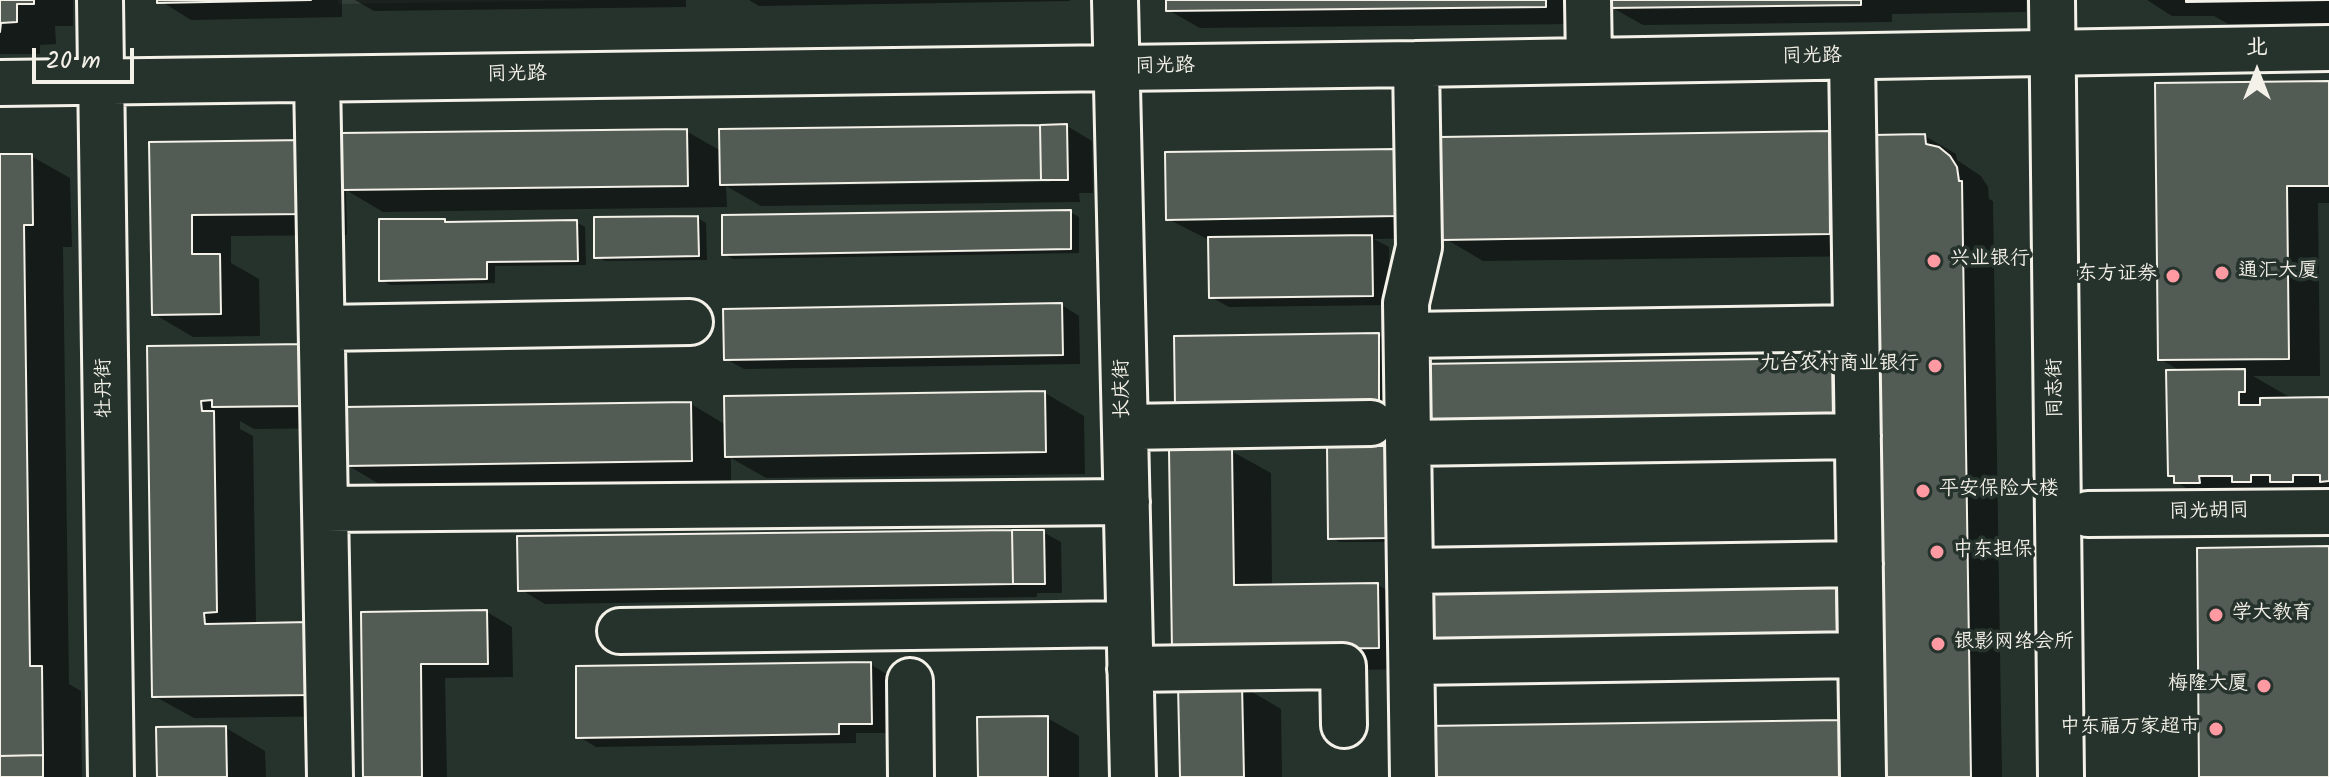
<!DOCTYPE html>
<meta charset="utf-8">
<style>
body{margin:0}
#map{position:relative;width:2329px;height:777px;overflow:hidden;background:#26332d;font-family:Kalam,"LXGW WenKai TC",sans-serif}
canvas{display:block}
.north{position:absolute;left:2217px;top:32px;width:80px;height:80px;-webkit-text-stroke:6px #26332d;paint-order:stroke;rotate:0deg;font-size:22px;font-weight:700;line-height:32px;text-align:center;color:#f4f1e8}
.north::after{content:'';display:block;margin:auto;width:28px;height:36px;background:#f4f1e8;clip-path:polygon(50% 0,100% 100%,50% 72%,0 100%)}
.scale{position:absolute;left:32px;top:48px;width:102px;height:36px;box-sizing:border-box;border:4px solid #f4f1e8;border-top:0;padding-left:10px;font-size:24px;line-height:28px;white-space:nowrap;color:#f4f1e8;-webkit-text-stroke:6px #26332d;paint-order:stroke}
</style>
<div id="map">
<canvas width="2329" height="777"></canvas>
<div class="north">北</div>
<div class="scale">20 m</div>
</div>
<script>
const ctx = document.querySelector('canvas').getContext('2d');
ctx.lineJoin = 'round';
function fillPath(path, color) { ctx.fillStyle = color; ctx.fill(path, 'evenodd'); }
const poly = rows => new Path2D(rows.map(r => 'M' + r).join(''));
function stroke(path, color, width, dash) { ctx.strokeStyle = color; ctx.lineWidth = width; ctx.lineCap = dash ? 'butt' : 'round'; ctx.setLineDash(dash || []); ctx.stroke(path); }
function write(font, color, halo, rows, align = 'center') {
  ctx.font = font + ' Kalam,"LXGW WenKai TC",sans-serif'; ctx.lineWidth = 7; ctx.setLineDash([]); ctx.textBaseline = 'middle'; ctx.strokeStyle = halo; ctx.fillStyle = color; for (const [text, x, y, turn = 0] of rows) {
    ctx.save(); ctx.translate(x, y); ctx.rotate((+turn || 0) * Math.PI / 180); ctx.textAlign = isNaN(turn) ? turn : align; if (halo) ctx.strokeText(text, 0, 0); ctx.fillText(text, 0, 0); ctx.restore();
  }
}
const built = poly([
 [338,0,612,0,338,4]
]);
const shadow = poly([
 [0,0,73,0,73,26,55,26,56,44,40,45,40,54,0,54],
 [159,0,342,0,342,17,191,20],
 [355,0,686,0,686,7,374,11],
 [749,0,1070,0,1070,1,759,6],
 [1168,0,1577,0,1577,24,1200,28,1168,10],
 [1611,0,2026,0,2026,12,1892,14,1892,22,1643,25,1611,7],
 [2147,0,2329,0,2329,23,2228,24,2214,16,2172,16],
 [2329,83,2329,203,2318,203,2320,376,2253,376,2291,398,2329,399,2329,508,2222,509,2176,482,2176,479,2170,475,2182,372,2160,359],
 [1067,126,1092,141,1093,193,1079,193,1080,202,761,206,726,186,727,207,383,212,346,190,347,235,231,236,231,263,259,279,260,336,193,337,154,314,151,144,306,142,344,164,686,131,721,151],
 [1051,178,1051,182,758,186,758,182],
 [1828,133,1867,156,1869,256,1483,261,1444,238],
 [1925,136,1956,154,1957,160,1981,176,1988,187,1989,199,1993,201,2002,777,1430,777,1842,722],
 [1395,151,1436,238,1374,239,1389,247,1390,305,1229,307,1211,297,1211,241,1168,219],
 [0,156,31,156,70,178,72,247,63,247,69,684,81,691,82,777,0,777],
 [1070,212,1079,217,1079,253,733,259,724,254],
 [698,218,706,223,707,260,605,261,596,256],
 [445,221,450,224,576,222,585,227,586,265,495,266,495,283,390,285,381,280],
 [1062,305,1079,316,1080,364,744,369,726,359],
 [1378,335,1417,358,1418,366,1831,360,1871,383,1871,441,1461,447,1176,338],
 [306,346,346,369,346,409,691,404,726,425,1045,393,1084,416,1085,474,766,478,731,458,731,483,386,488,347,465,346,428,254,429,240,421,240,429,253,436,256,625,350,716,194,718,154,696,149,348],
 [1385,448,1393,453,1394,542,1339,542,1330,537],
 [1231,451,1271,473,1272,587,1378,585,1417,608,1418,669,1213,672],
 [1043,532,1061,542,1062,593,1037,593,1037,597,545,604,520,589],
 [1836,581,1876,660,1464,666],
 [487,612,512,627,513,677,445,678,447,777,365,777,363,614],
 [870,664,888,675,889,733,856,733,856,743,596,747,578,736],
 [1242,686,1281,709,1282,777,1182,777],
 [1047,718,1079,736,1079,777,980,777],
 [226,728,265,751,266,777,159,777]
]);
const building = poly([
 [0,0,34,0,34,4,17,4,17,22,1,23,0,32,0,0],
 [157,0,311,0,157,3,157,0],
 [1166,0,1546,0,1546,7,1166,11,1166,0],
 [1609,0,1861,0,1861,5,1609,8,1609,0],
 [2186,0,2329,0,2186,2,2186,0],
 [2329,81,2329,186,2287,186,2289,359,2158,360,2155,83,2329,81],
 [1067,124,1068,180,1041,180,1040,125,1067,124],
 [1040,125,1041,180,720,185,719,129,1040,125],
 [687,129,688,186,342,190,341,133,687,129],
 [1829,131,1830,234,1442,240,1440,137,1829,131],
 [1925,134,1926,144,1939,147,1950,156,1957,167,1959,181,1962,181,1971,777,1882,777,1873,135,1925,134],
 [307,140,308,214,192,215,192,254,220,254,221,314,152,315,149,142,307,140],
 [1396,149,1397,216,1166,220,1165,152,1396,149],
 [0,154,32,154,33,225,24,225,30,666,42,666,43,755,0,756,0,154],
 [1071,210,1071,249,722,255,722,215,1071,210],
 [698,216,699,256,594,258,594,217,698,216],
 [379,219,445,219,445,222,577,220,578,261,487,262,487,279,379,281,379,219],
 [1372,235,1373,296,1209,298,1208,237,1372,235],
 [1062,303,1063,355,724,360,723,309,1062,303],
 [1379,333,1379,402,1175,406,1174,336,1379,333],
 [307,344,308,406,212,407,212,400,201,401,202,411,214,411,217,612,204,613,205,624,311,622,311,695,152,697,147,346,307,344],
 [1832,358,1833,419,1420,426,1419,364,1832,358],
 [2245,369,2245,392,2239,392,2239,405,2260,405,2260,398,2329,397,2329,481,2320,482,2320,475,2293,475,2293,482,2270,482,2270,475,2251,475,2251,482,2232,482,2232,476,2199,476,2200,483,2174,483,2174,476,2168,476,2166,370,2245,369],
 [1045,391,1046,452,725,457,724,396,1045,391],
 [691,402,692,461,345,466,344,407,691,402],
 [1327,446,1385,446,1386,538,1328,539,1327,446],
 [1232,449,1234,585,1378,583,1379,648,1172,651,1169,450,1232,449],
 [1012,530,1013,584,518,591,517,536,1012,530],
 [1012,530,1044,530,1045,584,1013,584,1012,530],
 [2329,546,2329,777,2199,777,2197,548,2329,546],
 [1836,579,1837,639,1422,645,1421,586,1836,579],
 [487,610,488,664,421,664,422,777,363,777,361,612,487,610],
 [871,662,872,724,839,724,839,734,576,738,576,666,871,662],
 [1242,684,1244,777,1180,777,1178,685,1242,684],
 [1048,716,1048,777,978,777,977,717,1048,716],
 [1842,720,1843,777,1427,777,1427,726,1842,720],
 [226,726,227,777,157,777,156,727,226,726],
 [43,755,43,777,0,777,0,756,43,755]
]);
const minor = poly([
 [100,0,111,777],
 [1115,0,1133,777],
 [1588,0,1589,61],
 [1852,57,1863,777],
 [317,79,330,777],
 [0,83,1416,64,2329,48],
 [322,328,690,322],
 [1407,335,1856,328],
 [1125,427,1371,423],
 [1408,443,1858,436],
 [325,509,1127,502],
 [2088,514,2329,512],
 [1410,571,1860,564],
 [620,631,1129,624],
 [1412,662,1861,655],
 [1130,669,1343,666,1344,725],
 [910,681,911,777],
 [1413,777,1406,303,1419,247,1416,64]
]);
const major = poly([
 [2052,0,2061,777]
]);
const markers = [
 [1934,261,8,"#ff9aa2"],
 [2222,273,8,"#ff9aa2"],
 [2173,276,8,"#ff9aa2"],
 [1935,366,8,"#ff9aa2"],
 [1923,491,8,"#ff9aa2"],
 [1937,552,8,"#ff9aa2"],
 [2216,615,8,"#ff9aa2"],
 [1938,644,8,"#ff9aa2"],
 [2264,686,8,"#ff9aa2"],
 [2216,729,8,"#ff9aa2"]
];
const streetNames = [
 ["同光路",1812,58,-1],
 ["同光路",1165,68,-1],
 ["同光路",517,76,-1],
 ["牡丹街",106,388,-91],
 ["同志街",2057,388,-91],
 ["长庆街",1124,389,-91],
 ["同光胡同",2209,513,-1]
];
const poiNames = [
 ["兴业银行",1950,261],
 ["通汇大厦",2238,273],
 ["东方证券",2157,276,"right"],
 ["九台农村商业银行",1919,366,"right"],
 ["平安保险大楼",1939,491],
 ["中东担保",1953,552],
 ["学大教育",2232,615],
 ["银影网络会所",1954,644],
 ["梅隆大厦",2248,686,"right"],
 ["中东福万家超市",2200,729,"right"]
];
fillPath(built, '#333f39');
fillPath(shadow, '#0007');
fillPath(building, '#525c55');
stroke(building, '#f4f1e8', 2);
stroke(minor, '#f4f1e8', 50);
stroke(major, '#f4f1e8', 50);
stroke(minor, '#26332d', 44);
stroke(major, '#26332d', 44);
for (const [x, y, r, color] of markers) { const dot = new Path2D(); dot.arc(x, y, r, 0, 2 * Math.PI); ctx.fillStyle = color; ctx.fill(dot); stroke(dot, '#26332d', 3); }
write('20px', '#f4f1e8', '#26332d', streetNames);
write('20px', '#f4f1e8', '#26332d', poiNames, 'left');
</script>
